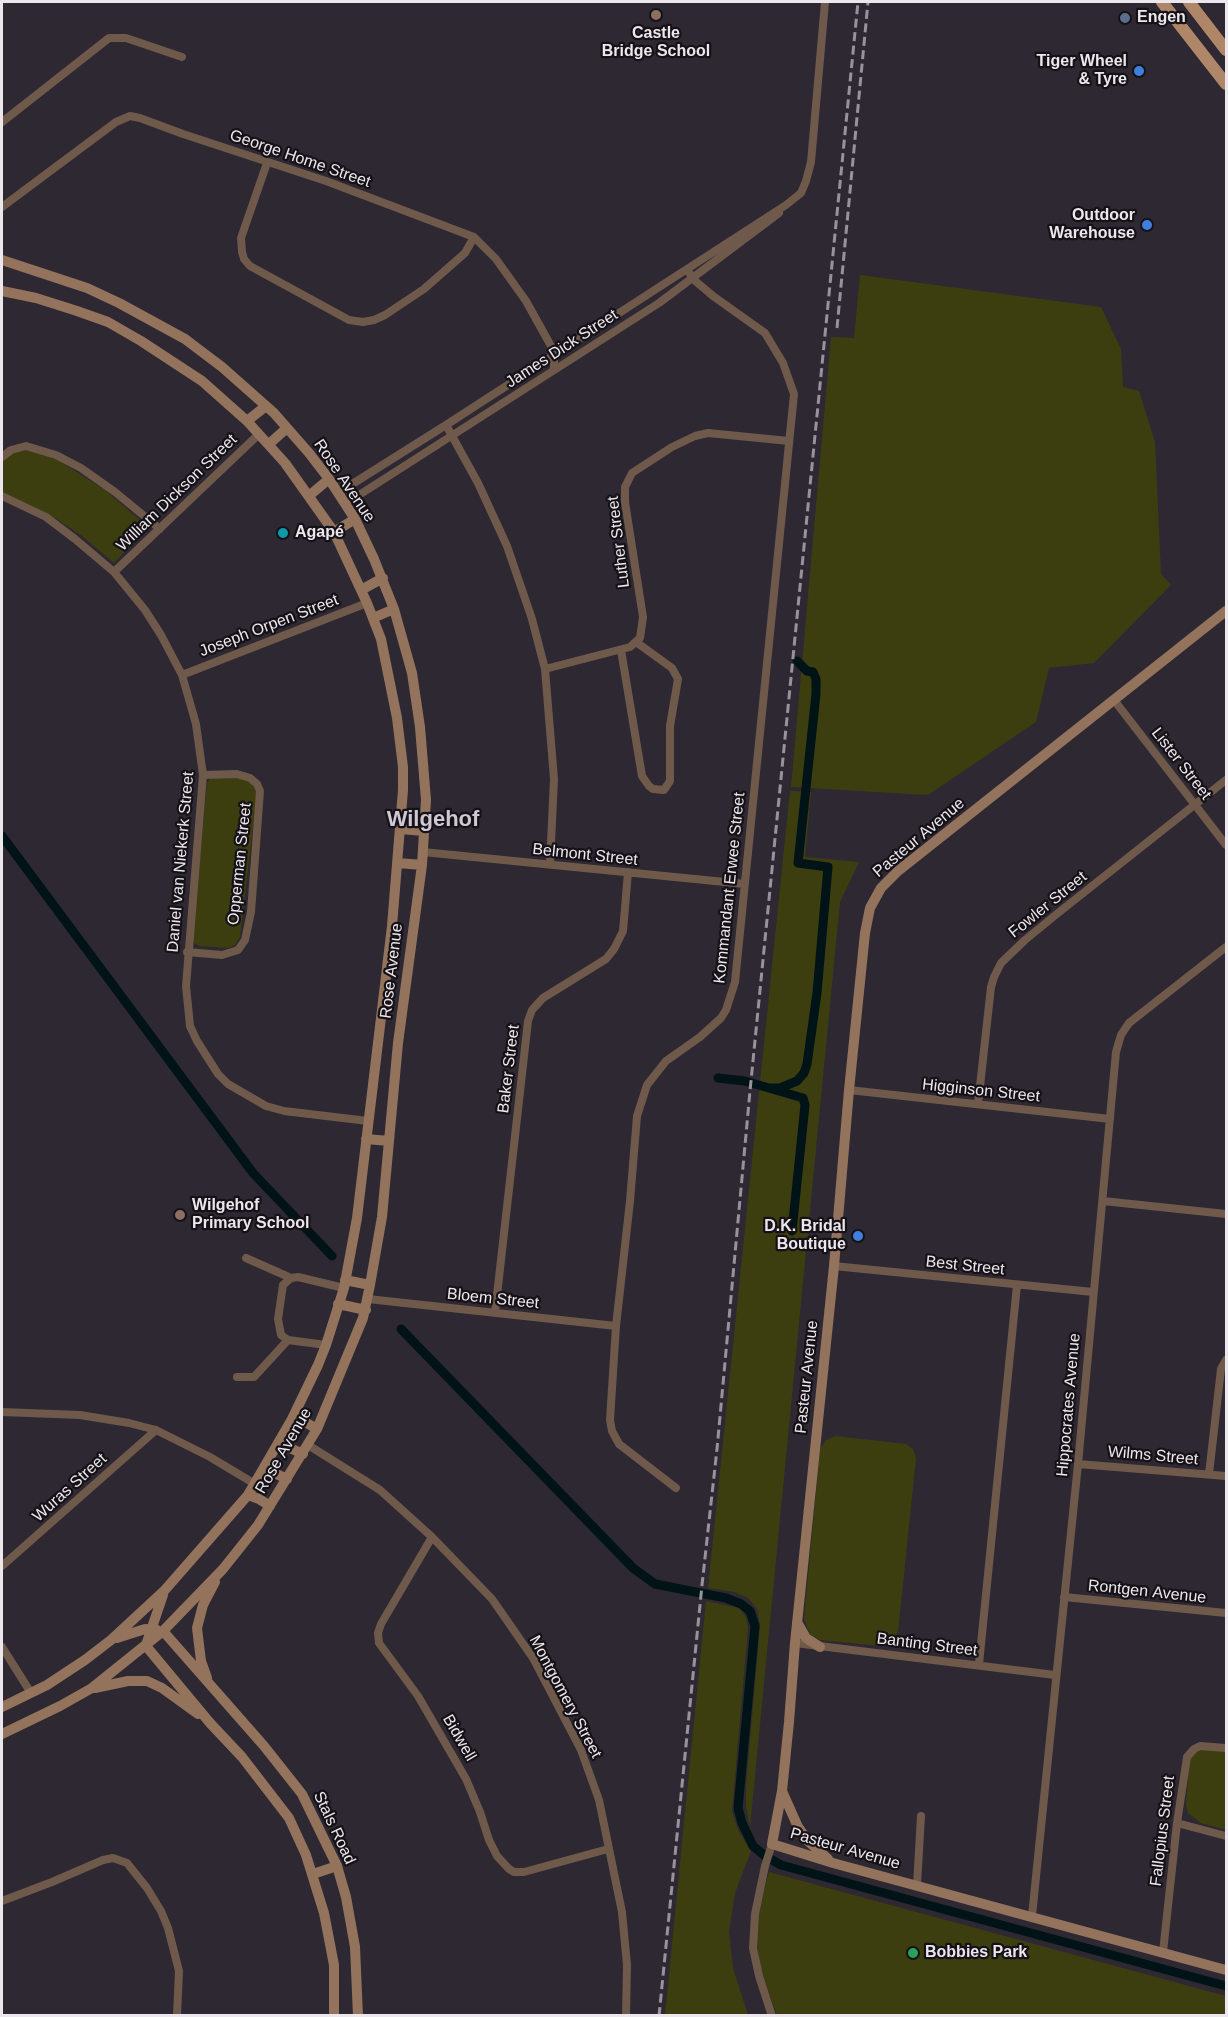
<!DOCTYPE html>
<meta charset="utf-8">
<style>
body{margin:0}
#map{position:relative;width:1228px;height:2017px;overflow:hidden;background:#2e2832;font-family:Helvetica,sans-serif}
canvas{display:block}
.frame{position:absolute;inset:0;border:3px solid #ebe7ed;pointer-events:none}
</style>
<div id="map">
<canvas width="1228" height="2017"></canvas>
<div class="frame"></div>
</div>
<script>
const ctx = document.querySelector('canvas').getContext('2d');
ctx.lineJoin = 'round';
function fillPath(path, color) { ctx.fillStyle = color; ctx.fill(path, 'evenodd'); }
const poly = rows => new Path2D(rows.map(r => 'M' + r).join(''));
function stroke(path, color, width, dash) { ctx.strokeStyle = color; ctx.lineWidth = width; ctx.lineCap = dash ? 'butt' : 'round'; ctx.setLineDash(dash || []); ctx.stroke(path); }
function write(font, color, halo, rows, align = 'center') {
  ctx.font = font + ' Helvetica,sans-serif'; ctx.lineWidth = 4.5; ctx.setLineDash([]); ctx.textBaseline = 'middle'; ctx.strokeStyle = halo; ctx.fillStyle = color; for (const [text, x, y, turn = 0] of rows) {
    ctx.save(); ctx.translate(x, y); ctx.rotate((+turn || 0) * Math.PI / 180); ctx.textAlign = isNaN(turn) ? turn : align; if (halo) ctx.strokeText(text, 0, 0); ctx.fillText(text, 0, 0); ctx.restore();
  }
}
const green = poly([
 [860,275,1101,307,1121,349,1123,387,1139,391,1155,442,1161,574,1171,585,1094,663,1049,668,1036,722,928,795,791,787,831,337,854,338],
 [20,448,30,448,58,460,105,490,148,527,114,563,82,536,52,516,2,492,2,459],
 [238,775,252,784,257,793,240,937,235,945,228,948,199,946,194,943,193,935,207,783,211,778],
 [790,791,811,792,805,857,859,862,840,902,750,1827,746,1807,746,1786,760,1625,757,1609,748,1598,735,1592,708,1588],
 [835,1436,906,1444,913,1449,916,1458,898,1632,892,1642,882,1646,820,1640,810,1634,804,1619,820,1449,826,1440],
 [706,1601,739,1608,746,1617,748,1628,732,1811,738,1830,751,1851,735,1893,729,1932,733,1968,748,2015,665,2015],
 [1201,1749,1226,1751,1226,1830,1201,1823,1188,1813,1186,1804,1189,1760,1195,1753],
 [769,1872,1226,1996,1226,2015,777,2015,760,1968,756,1938,759,1905]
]);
const canal = poly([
 [2,836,253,1173,332,1256],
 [718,1078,745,1081,803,1098,805,1105,792,1231],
 [769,1088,780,1088,797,1081,804,1073,807,1064,817,993,828,867,798,863,816,694,816,679,813,672,807,671,797,661],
 [401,1329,633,1568,655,1584,726,1598,741,1604,750,1611,755,1626,738,1808,742,1823,753,1846,765,1856,781,1865,1226,1986]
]);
const street = poly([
 [2,122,109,38,126,38,182,57],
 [267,163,241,238,242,252,244,259,250,266,349,320,363,322,374,320,385,315,424,289,465,253,474,237],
 [2,207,116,122,130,116,140,118,183,134,326,181,474,237,496,259,526,301,551,346,554,354,554,370],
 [446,425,478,483,507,546,532,619,545,669,554,779,550,864],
 [2,457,11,450,26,446,56,455,81,468,115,492,160,529],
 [338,493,446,425,786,205,801,193,806,181,811,162,825,2],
 [2,496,46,517,75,539,114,572,145,610,161,635,182,675,196,724,203,775,186,986,190,1026,197,1041,218,1074,228,1084,266,1106,284,1111,368,1121],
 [345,504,659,303,779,213],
 [114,572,259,434],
 [621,650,642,776,649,786,653,789,664,790,670,781,670,726,678,679,672,668,636,642],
 [545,669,630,647,640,638,643,617,625,502,625,487,632,473,672,447,695,436,708,433,789,441],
 [182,675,367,603],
 [1114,700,1226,845],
 [423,852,745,884],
 [187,952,222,955,238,950,245,940,251,912,260,791,257,784,250,778,237,774,203,775],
 [849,1090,1110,1119],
 [978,1104,991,987,994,977,1001,963,1025,940,1058,913,1226,780],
 [1103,1201,1226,1214],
 [246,1258,291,1278],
 [834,1266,1093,1292],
 [368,1299,616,1326],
 [495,1313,528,1021,532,1010,543,998,606,959,614,949,623,931,628,872],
 [326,1345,288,1340,281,1335,278,1319,283,1285,291,1278,298,1277,344,1288],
 [237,1377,254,1377,288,1340],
 [2,1412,80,1415,129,1423,156,1430,210,1457,255,1484],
 [308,1445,380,1490,432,1537,492,1599,533,1658,581,1750,599,1800,622,1912,627,1965,626,2016],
 [1078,1464,1226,1476],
 [1209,1474,1221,1369,1226,1360],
 [676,1488,619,1444,612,1431,610,1420,616,1326,630,1201,637,1116,647,1085,666,1061,700,1037,721,1018,726,1010,735,982,794,394,783,363,765,333,713,296,693,279,687,269],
 [432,1537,381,1624,378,1633,379,1643,418,1696,466,1779,480,1812,489,1840,497,1856,509,1869,514,1872,524,1872,608,1849],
 [2,1566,156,1430],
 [1064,1597,1226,1613],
 [795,1643,1055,1675],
 [2,1647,31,1693],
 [979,1664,1017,1285],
 [1177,1823,1226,1836],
 [917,1885,921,1816],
 [2,1901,52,1882,103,1860,113,1858,127,1863,147,1888,161,1911,168,1928,179,1971,177,2016],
 [1032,1916,1078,1464,1116,1052,1121,1035,1129,1023,1226,947],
 [1163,1952,1177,1823,1187,1757,1194,1749,1200,1746,1226,1748],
 [772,2016,759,1976,753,1948,755,1914,765,1866,772,1844]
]);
const secondary = poly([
 [2,260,87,288,119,303,185,339,222,367,274,413,309,453,329,479,355,519,374,559,394,609,412,673,420,727,426,800,422,865,398,1043,382,1217,370,1285,363,1318,317,1429,258,1525,223,1569,163,1631,92,1688,60,1706,2,1734],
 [2,291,36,298,77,311,108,322,141,341,202,381,247,421,285,463,334,532,367,603,381,639,397,718,403,767,403,790,392,926,357,1218,344,1288,326,1345,318,1365,292,1419,248,1495,164,1591,111,1640,85,1660,47,1685,2,1707],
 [247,421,266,406],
 [269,444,287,428],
 [310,495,329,479],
 [334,532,355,519],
 [361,590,383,578],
 [1226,611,898,871,881,888,870,908,865,933,849,1090,834,1266,795,1643,789,1722,782,1791,772,1844,833,1863,1226,1970],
 [373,618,394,609],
 [400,829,424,831],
 [398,863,422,865],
 [366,1139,389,1141],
 [345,1280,370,1285],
 [338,1304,366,1310],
 [292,1419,305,1422,317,1429],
 [279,1443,303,1454],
 [264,1468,287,1479],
 [248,1495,259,1499,270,1506],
 [797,1622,806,1638,820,1647],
 [163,1631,264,1746,302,1794,337,1866,346,1897,355,1947,358,2016],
 [117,1638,145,1629,157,1630],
 [146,1645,163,1595],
 [146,1646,210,1723,242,1757,289,1818,306,1855,324,1913,334,1965,334,2016],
 [207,1678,201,1661,197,1628,203,1605,215,1582],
 [95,1688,128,1681,147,1681,162,1688,198,1714],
 [782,1791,798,1827,808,1841,828,1859],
 [313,1874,337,1866]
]);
const primary = poly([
 [1162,2,1226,84],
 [1189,2,1226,50]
]);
const rail = poly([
 [837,328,868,2],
 [659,2016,702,1585,717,1449,750,1091,858,2]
]);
const markers = [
 [656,15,6,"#8d6e63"],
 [1125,18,6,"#5c6f8a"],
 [1139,71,6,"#3f7fe0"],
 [1147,225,6,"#3f7fe0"],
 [283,533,6,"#0f9aa8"],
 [180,1215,6,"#8d6e63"],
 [858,1236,6,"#3f7fe0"],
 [913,1953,6,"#2e9e5b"]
];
const poiNames = [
 ["Engen",1137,18],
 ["Castle",656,34,"center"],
 ["Bridge School",656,52,"center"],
 ["Tiger Wheel",1127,62,"right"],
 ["& Tyre",1127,80,"right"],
 ["Outdoor",1135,216,"right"],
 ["Warehouse",1135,234,"right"],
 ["Agapé",295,533],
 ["Wilgehof",192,1206],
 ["Primary School",192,1224],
 ["D.K. Bridal",846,1227,"right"],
 ["Boutique",846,1245,"right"],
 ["Bobbies Park",925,1953]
];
const streetNames = [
 ["George Home Street",300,159,19],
 ["James Dick Street",562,349,-33],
 ["Rose Avenue",344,481,56],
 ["William Dickson Street",177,493,-44],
 ["Luther Street",619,542,-97],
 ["Joseph Orpen Street",269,626,-21],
 ["Lister Street",1181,764,52],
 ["Pasteur Avenue",919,838,-40],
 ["Belmont Street",585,855,6],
 ["Daniel van Niekerk Street",181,862,-85],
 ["Opperman Street",240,864,-84],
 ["Kommandant Erwee Street",730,888,-84],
 ["Fowler Street",1048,905,-39],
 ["Rose Avenue",392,971,-83],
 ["Baker Street",509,1069,-83],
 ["Higginson Street",981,1091,6],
 ["Best Street",965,1266,6],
 ["Bloem Street",493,1299,6],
 ["Pasteur Avenue",807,1377,-84],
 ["Hippocrates Avenue",1069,1405,-85],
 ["Rose Avenue",284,1451,-60],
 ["Wilms Street",1153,1456,5],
 ["Wuras Street",70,1488,-42],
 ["Rontgen Avenue",1147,1592,6],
 ["Banting Street",927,1645,7],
 ["Montgomery Street",565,1697,62],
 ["Bidwell",459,1738,60],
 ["Stals Road",334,1828,65],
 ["Fallopius Street",1163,1831,-83],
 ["Pasteur Avenue",845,1849,16]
];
const districtNames = [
 ["Wilgehof",433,820]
];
fillPath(green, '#3d3e0f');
stroke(canal, '#001317', 9);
stroke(street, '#6e594b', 8);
stroke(secondary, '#93735c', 10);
stroke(primary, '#b08669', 12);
stroke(rail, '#98939b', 3, [9, 4.5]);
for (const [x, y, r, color] of markers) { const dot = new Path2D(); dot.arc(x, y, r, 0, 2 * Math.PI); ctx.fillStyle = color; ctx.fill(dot); stroke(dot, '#151217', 2); }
write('bold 16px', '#ebe7ed', '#151217', poiNames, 'left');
write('16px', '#ebe7ed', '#151217', streetNames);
write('bold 22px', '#cfc7d3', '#151217', districtNames);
</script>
